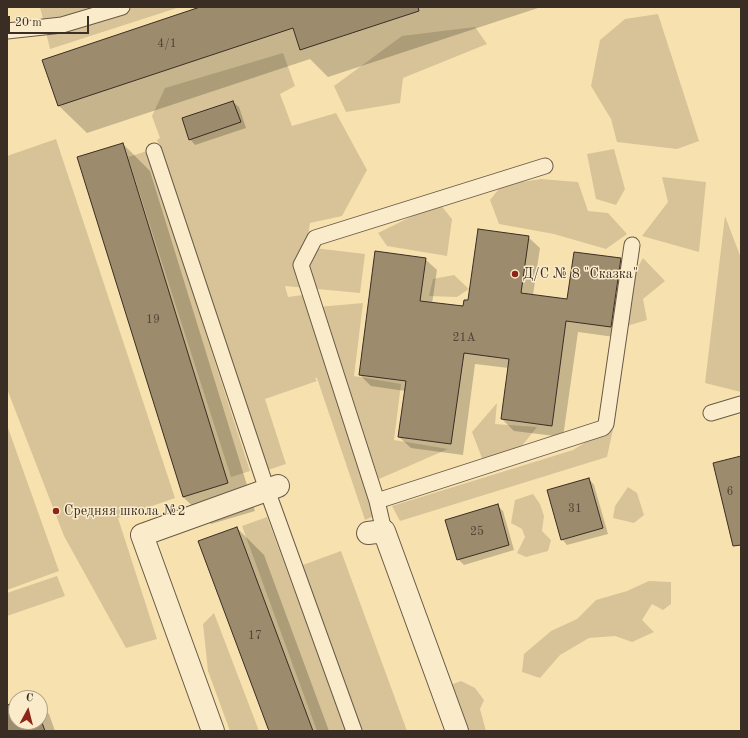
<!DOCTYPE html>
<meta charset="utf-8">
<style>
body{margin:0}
#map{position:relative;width:748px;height:738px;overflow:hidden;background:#f7e2af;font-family:"Old Standard TT",serif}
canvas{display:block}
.frame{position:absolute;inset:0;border:8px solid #3a2d24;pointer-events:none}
.north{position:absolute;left:8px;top:690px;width:40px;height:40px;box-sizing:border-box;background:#faeccb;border:1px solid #ada088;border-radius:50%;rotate:7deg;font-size:11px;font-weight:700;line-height:16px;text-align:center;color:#3a2d24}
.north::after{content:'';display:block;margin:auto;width:14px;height:18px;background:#8f2418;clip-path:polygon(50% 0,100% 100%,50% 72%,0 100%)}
.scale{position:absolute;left:8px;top:16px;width:81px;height:18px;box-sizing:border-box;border:2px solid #3a2d24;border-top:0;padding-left:5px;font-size:12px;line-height:14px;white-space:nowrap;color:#3a2d24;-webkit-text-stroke:3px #faeccb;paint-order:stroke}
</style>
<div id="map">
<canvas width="748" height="738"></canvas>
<div class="frame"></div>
<div class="north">С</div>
<div class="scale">20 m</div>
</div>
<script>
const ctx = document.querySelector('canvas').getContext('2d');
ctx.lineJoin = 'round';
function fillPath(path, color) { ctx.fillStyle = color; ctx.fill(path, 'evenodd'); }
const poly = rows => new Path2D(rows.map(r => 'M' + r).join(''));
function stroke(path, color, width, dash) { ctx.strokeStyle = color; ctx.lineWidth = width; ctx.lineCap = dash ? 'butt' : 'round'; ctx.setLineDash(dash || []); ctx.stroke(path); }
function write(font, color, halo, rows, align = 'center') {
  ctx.font = font + ' "Old Standard TT",serif'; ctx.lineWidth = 3; ctx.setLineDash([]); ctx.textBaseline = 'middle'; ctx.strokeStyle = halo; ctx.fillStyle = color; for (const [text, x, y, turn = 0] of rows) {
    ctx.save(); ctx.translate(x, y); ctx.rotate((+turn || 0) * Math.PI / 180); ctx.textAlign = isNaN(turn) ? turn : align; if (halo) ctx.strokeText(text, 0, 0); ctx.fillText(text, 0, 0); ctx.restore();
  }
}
const green = poly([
 [40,7,180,7,50,49],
 [658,14,699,141,677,149,617,142,611,119,591,86,600,40,625,19],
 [475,27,487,44,403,78,400,103,346,112,334,86,402,36],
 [283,53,295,86,280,94,292,126,336,113,367,170,342,216,310,223,306,247,365,254,360,293,285,286,288,297,303,295,376,515,365,520,317,378,315,378,317,381,265,399,286,464,268,470,157,140,160,138,152,116,165,88],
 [56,139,175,498,118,518,157,639,126,648,64,536,7,389,7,156],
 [614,149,625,189,616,205,596,199,587,154],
 [147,151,250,471,231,477,128,157],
 [662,177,706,182,699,252,642,236,668,202],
 [541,179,578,182,588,211,608,213,627,234,606,249,554,234,499,224,490,200,502,185],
 [439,203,452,219,447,256,387,246,378,233],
 [725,216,741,258,741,392,705,383],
 [643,258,665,281,643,299,647,320,617,329,621,296],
 [454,275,469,289,457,297,429,296,433,279],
 [363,303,354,376,401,384,394,440,448,449,379,479,318,307],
 [497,403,495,424,537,427,521,447,485,466,472,432],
 [7,425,59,571,7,590],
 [614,425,607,457,400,521,392,506,573,450],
 [628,487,637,493,644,515,634,523,613,518,615,506],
 [533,494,540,504,544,516,542,531,551,540,548,551,526,557,517,553,525,537,522,529,511,523,515,500],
 [267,517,346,731,317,731,242,526],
 [341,551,407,731,360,731,300,566],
 [57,576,65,596,7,616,7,593],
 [649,581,671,582,671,604,663,610,652,604,642,620,654,632,632,642,615,636,589,638,560,655,540,678,522,672,524,654,551,631,577,619,596,600,627,591],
 [214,613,259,731,230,731,208,671,203,624],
 [461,681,475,688,484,700,480,709,486,731,467,731,450,685]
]);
const shadow = poly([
 [203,7,541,7,328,77,310,59,87,133,59,106],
 [233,102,239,107,246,128,195,145,190,139],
 [123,144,150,171,255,511,211,524,183,497],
 [528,237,540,248,533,295,568,300,621,259,632,270,622,338,578,332,563,437,514,431,502,419,509,368,475,364,463,455,411,448,399,437,405,391,371,386,360,375,425,259,437,270,432,304,464,307],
 [589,479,594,485,608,534,567,545,562,539],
 [497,505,503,511,514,550,464,565,458,559],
 [237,528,264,555,329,731,270,731],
 [16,703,16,722,40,722,40,705,49,714,55,731,7,731,7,707]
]);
const building = poly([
 [200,7,418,7,419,11,300,50,293,28,58,106,42,60,200,7],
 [233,101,241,122,189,140,182,118,233,101],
 [123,143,228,483,183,497,77,157,123,143],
 [478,229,529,236,521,293,567,299,574,252,621,258,611,327,566,321,552,426,501,419,509,359,464,353,451,444,398,437,406,381,359,375,375,251,426,258,420,301,463,306,464,300,468,300,478,229],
 [741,456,741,545,733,546,713,463,741,456],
 [589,478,603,528,561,540,547,490,589,478],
 [498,504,509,545,457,560,445,520,498,504],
 [237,527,313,731,269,731,198,541,237,527],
 [16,702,16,722,40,722,40,717,45,731,7,731,7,705,16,702]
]);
const service = poly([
 [7,31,62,25,122,7],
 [154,151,267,490,354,731],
 [711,413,741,404],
 [377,501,301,265,315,238,545,166],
 [384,531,377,501,603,428,606,424,632,245]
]);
const minor = poly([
 [368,533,384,531,457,731],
 [213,731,142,535,278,486]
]);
const markers = [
 [515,274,4,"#8f2418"],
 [56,511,4,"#8f2418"]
];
const numberNames = [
 ["4/1",167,44],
 ["19",153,320],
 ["21А",464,338],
 ["6",730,492],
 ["31",575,509],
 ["25",477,532],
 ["17",255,636]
];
const poiNames = [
 ["Д/С № 8 \"Сказка\"",523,274],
 ["Средняя школа №2",64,511]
];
fillPath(green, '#d7c397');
fillPath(shadow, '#0003');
fillPath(building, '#9c8b6c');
stroke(building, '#3a2d24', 1);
stroke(service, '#695a47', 17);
stroke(minor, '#695a47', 24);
stroke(service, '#faeccb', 15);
stroke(minor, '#faeccb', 22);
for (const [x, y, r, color] of markers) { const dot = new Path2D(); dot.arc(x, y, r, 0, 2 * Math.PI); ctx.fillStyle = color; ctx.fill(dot); stroke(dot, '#faeccb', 1.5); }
write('12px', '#524436', null, numberNames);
write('14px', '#3a2d24', '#faeccb', poiNames, 'left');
</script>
